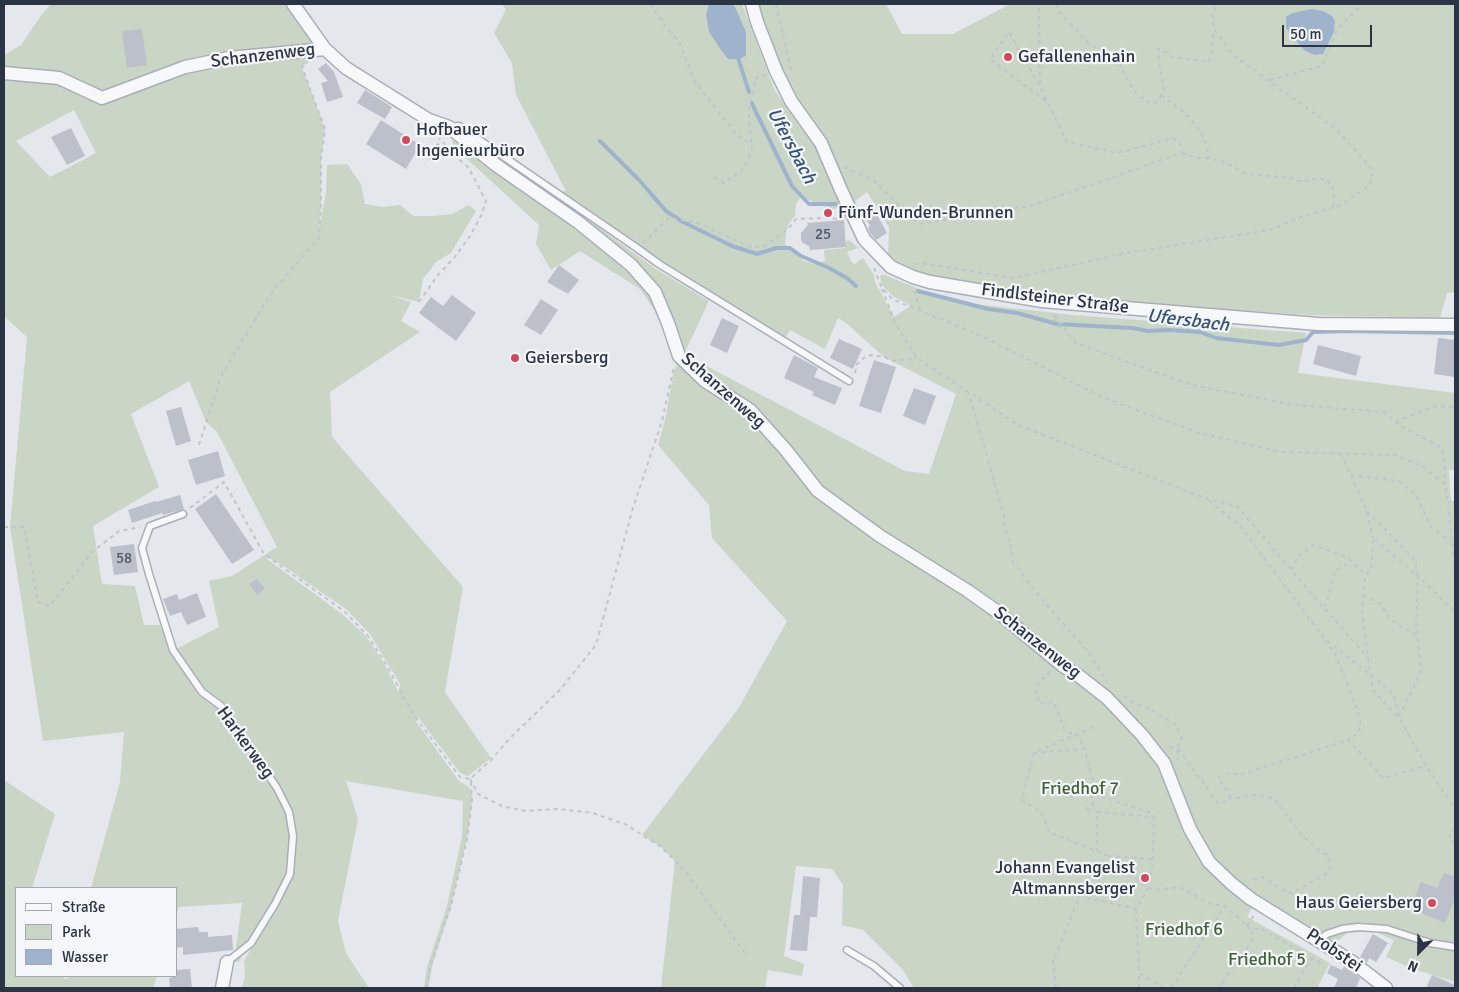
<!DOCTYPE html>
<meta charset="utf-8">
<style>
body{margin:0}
#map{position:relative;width:1459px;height:992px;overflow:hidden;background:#e4e7ec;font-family:Signika,sans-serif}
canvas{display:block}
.frame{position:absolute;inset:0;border:5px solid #2b3445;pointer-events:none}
.legend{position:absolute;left:15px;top:887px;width:162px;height:90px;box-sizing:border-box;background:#f4f6f9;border:1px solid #a4a8b1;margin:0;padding:6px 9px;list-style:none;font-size:15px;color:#2b3445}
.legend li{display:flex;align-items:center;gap:10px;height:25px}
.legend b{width:25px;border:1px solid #a4a8b1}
.north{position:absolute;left:1394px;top:927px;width:50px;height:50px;-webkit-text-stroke:4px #f4f6f9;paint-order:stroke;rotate:203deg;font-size:14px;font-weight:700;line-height:20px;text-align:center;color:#2b3445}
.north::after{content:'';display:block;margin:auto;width:18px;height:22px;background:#2b3445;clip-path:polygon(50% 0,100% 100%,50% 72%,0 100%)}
.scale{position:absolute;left:1282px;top:25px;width:90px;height:22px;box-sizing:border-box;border:2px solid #2b3445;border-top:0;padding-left:6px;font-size:15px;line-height:18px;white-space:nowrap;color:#2b3445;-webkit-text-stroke:4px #f4f6f9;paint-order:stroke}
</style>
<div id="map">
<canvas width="1459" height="992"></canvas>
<div class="frame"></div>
<ul class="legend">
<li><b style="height:6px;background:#f7f8fa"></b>Straße</li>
<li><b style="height:14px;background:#c9d6c5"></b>Park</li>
<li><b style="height:14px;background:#9fb4cc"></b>Wasser</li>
</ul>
<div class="north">N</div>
<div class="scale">50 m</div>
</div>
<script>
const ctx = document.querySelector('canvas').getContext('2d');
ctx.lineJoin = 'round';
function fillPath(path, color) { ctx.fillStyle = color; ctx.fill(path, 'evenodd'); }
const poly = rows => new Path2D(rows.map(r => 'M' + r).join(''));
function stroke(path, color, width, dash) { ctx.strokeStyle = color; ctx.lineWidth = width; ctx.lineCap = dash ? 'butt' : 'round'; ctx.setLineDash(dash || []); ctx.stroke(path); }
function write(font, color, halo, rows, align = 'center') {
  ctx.font = font + ' Signika,sans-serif'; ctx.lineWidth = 4.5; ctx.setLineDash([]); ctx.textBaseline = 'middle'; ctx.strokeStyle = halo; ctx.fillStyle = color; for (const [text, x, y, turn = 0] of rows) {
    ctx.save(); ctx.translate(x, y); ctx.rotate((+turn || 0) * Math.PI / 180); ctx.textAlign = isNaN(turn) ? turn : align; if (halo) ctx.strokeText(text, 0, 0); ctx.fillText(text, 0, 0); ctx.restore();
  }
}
const green = poly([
 [51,4,293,4,325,49,302,67,325,129,321,159,321,205,319,230,326,192,327,165,347,164,361,184,365,204,383,207,400,205,413,216,433,216,452,214,469,205,476,211,451,253,436,262,423,279,419,302,389,295,411,302,401,321,420,332,330,392,332,437,463,587,445,692,491,758,468,776,460,773,418,717,415,720,459,781,469,787,472,794,472,801,467,839,451,906,432,967,428,988,424,988,427,967,447,906,462,836,463,801,346,781,358,819,338,921,346,953,369,988,242,988,245,976,244,961,292,874,291,811,223,705,204,690,176,649,219,627,209,581,232,576,277,547,217,432,206,422,189,381,131,414,159,487,93,526,102,584,135,586,144,625,160,625,171,651,201,693,220,708,276,789,287,813,291,837,288,873,273,903,257,926,239,962,234,962,242,903,179,907,176,914,176,888,91,888,120,782,124,732,43,741,10,527,27,337,4,316,4,55,21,45,43,13],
 [74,110,96,153,50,177,16,141],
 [266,556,282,565,346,609,370,634,400,684,399,693,385,665,366,636,342,614,267,559],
 [502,4,709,4,706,14,728,59,738,59,735,7,732,4,742,4,775,91,800,126,817,146,843,207,832,209,801,197,796,204,795,216,789,223,786,231,785,244,804,261,814,264,825,261,824,250,845,248,847,240,851,241,858,248,847,252,852,263,856,264,858,261,863,258,874,275,875,282,894,317,910,306,907,303,894,297,882,285,880,275,885,275,926,292,942,296,975,304,1073,315,1306,333,1298,373,1455,393,1455,470,1449,470,1451,501,1455,501,1455,982,1413,969,1386,957,1394,940,1373,931,1347,933,1329,948,1253,906,1247,917,1330,963,1317,988,914,988,903,970,863,930,842,925,843,885,832,869,796,866,784,956,804,964,802,976,768,970,765,988,661,988,675,861,660,846,642,835,738,709,787,621,712,538,709,505,658,445,665,420,674,370,684,353,640,289,580,251,551,270,536,244,539,225,454,147,449,127,459,126,656,269,709,301,684,354,905,471,929,474,956,394,884,357,846,323,838,318,825,349,790,330,786,337,767,328,717,298,558,191,566,191,516,95,512,63,494,33,506,10],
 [757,4,886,4,902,34,953,34,1010,4,1455,4,1455,292,1447,293,1440,318,1309,315,1120,302,1023,290,979,286,928,276,910,269,888,257,889,227,867,192,851,204,834,154,818,127,804,111,785,81],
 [4,780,55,814,32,888,16,888,16,976,63,976,66,980,68,976,157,976,153,988,4,988]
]);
const water = poly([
 [709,4,732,4,735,7,746,32,746,56,739,59,728,59,721,50,709,32,706,14],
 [1312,9,1323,11,1332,16,1335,21,1334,32,1323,54,1314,55,1304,50,1286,28,1286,17,1292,13]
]);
const stream = poly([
 [737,55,749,92],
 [752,103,754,108,792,186,809,204,836,204],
 [600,141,639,180,666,211,683,222,732,246,757,254,776,248,790,248,801,256,827,267,847,278,856,286],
 [918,291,988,309,1017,313,1057,324,1132,328,1148,331,1169,330,1200,332,1216,338,1279,345,1306,340,1313,332,1351,331,1455,333]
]);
const building = poly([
 [142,29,147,65,127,68,122,31],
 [326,63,334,72,343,97,327,102,321,83,328,81,318,69],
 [365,90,392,107,385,119,357,103],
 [381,120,420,145,406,169,366,144],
 [71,128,85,156,67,165,51,137],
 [438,143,445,151,432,162,424,154],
 [873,207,887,233,876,240,871,234,868,228,870,226,863,213],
 [844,220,846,247,810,250,809,246,803,243,801,240,801,233,808,225,807,223],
 [559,265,579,280,568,294,547,282],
 [452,295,476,313,456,341,419,313,431,297,443,306],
 [541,299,558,310,541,335,524,325],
 [722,318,739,326,727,353,710,345],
 [1438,338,1455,340,1455,377,1434,374],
 [839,339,862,349,853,369,830,358],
 [1318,345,1361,356,1356,376,1313,364],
 [794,355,818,368,814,377,842,388,835,405,812,395,814,392,784,378],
 [874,360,896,367,881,413,859,406],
 [914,388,936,396,925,425,903,416],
 [181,407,191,441,176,446,166,411],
 [218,451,225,476,196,485,188,460],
 [216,494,254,550,232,564,195,509],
 [180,495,184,509,163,515,162,513,132,523,128,510,155,501,156,502],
 [134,544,138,572,114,575,110,547],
 [257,579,265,589,257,595,249,584],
 [197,593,206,617,187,625,181,612,170,616,163,599,177,594,179,600],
 [1444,873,1455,877,1455,898,1445,923,1410,908,1421,882,1437,888],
 [803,876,820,878,817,917,810,917,807,951,790,950,794,915,800,915],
 [198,927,199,932,208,932,208,937,232,935,233,950,183,955,183,947,176,948,176,929],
 [1373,934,1388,943,1376,962,1369,958,1367,963,1360,957],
 [1331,965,1342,970,1344,966,1360,978,1356,988,1334,988,1338,979,1327,973],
 [190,969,192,988,170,988,169,978,171,978,171,976,176,976,176,970],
 [1432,975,1455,985,1455,988,1426,988]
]);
const path = poly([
 [650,4,666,27,679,42,695,82,737,135,751,144],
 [776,4,791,70],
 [1057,4,1058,10,1066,20,1074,27,1089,44,1107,52,1121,65,1126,78,1137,94,1146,101,1155,103,1159,99,1164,88,1160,70,1158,49,1163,50,1172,57,1209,62,1212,52,1212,43,1214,31],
 [1270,80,1322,66,1338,28,1363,4],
 [1040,84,1039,8,1042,4],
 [1161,95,1185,113,1200,130,1207,147,1209,158],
 [1182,153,1196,158,1206,158,1224,162,1247,174,1291,178,1301,182,1312,179,1326,179,1331,185,1334,191,1334,207],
 [844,167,873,180,918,224,1030,206,1182,153,1180,144,1173,138,1118,153,1067,142,1040,87,1009,32,990,59,1047,102],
 [714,177,724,183,741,171,745,165,752,150,749,117,749,106,757,77,761,75,765,75],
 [643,243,669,218,695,222,751,247,765,246,788,229,796,219,828,218,840,219],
 [915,264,922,263,1013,278,1126,253,1270,230,1301,217,1341,205,1370,185,1373,170,1336,129,1233,55,1215,30,1212,15,1218,4],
 [874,268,881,286,892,299,986,338,1102,397,1199,433,1281,452,1395,455,1422,466,1445,484,1448,503,1455,571],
 [882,289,896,325,917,358,1018,425,1207,499,1237,506,1324,608,1368,658],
 [914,291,920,310],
 [419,302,438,275,454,258,470,236,481,216,486,201,469,168,455,156,439,138],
 [1054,315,1076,343,1191,385,1295,405,1384,412,1399,425,1442,448,1445,470,1445,484],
 [1056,318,1055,322,1059,327,1063,328],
 [855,373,857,364,865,357,871,355,884,357,894,361,917,358],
 [968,391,1005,519,1004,523,1011,548,1013,562,1033,589,1067,628,1089,653,1107,682],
 [1398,422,1397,421,1436,406,1455,407],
 [199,445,221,376,269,296,319,238,321,205,321,159,325,129,302,67,307,63],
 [1341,454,1367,511,1373,538],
 [1351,475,1399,481,1416,495,1431,527,1452,542],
 [1209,501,1241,527,1323,637,1393,693,1399,717,1426,766,1455,809],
 [1448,503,1455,498],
 [190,508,224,482,264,554,344,611,368,636,386,664,413,714,460,777,470,779,491,760,513,735,559,691,596,645,632,511,662,421,674,367],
 [1367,511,1415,560,1418,576],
 [4,527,24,527,38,602,50,606,91,553,119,531,140,527],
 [1291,570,1299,556,1313,545,1347,557,1366,575],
 [1363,595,1380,604,1390,618,1402,628,1416,634],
 [1324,607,1327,603,1333,576,1339,568,1352,561],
 [1325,640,1335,654,1357,709,1361,726,1358,733,1348,740],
 [1050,671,1035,688,1040,704,1054,702,1065,731,1077,735,1085,749],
 [1124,696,1132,702,1150,709,1176,725,1182,739,1177,747,1167,747],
 [1397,716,1373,690,1368,658,1362,609,1365,579,1372,564,1373,538,1418,576],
 [1399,717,1421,672,1416,624,1418,576,1455,612],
 [1093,727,1034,753,1085,749,1096,795,1151,813,1154,817],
 [1034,753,1022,800,1041,812,1049,832,1108,856,1148,888,1156,890,1180,887,1210,904,1225,906,1252,930,1260,928,1324,965],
 [1178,761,1177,747,1218,803,1220,803,1226,801,1230,795,1218,778,1228,773,1240,775,1348,740,1383,778,1426,766],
 [470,779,478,794,502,806,525,811,558,809,593,813,627,825,642,835,660,846,685,871,745,953],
 [1091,794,1094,811],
 [1070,796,1091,793,1096,795],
 [1229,797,1233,799,1254,795,1273,798,1302,835,1317,849,1326,854,1331,866,1326,874,1292,893,1288,893,1262,877,1252,880,1249,882],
 [1086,808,1092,811],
 [1455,828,1449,835,1455,847],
 [1108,856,1153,859],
 [1136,910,1139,973,1164,988],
 [1247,926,1254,915],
 [1222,983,1231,988],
 [427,988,430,967,451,906,467,839,472,801,471,782],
 [1056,988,1053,961,1080,896,1136,909,1148,888,1153,859,1154,817,1097,812,1097,851],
 [1139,988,1139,973],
 [1171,988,1225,906],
 [1218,988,1252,941,1252,930],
 [1294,988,1311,958]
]);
const lane = poly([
 [451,127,459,126,637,248,659,264,849,381],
 [183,514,150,526,142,548,149,574,173,650,202,692,221,706,277,788,289,812,293,836,290,874,275,904,251,943,227,962],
 [1318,940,1327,934,1342,929,1358,927,1387,929,1430,943,1455,947],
 [847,950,874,966,900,988]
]);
const street = poly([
 [293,4,325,49,346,68,429,120,449,127,496,165,578,222,631,265,655,292,668,323,679,356,705,381,750,410,785,449,818,491,880,536,968,591,999,613,1063,666,1079,676,1107,698,1142,735,1164,763,1190,829,1209,862,1232,884,1251,899,1351,961,1386,988],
 [752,4,757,22,776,71,791,101,821,143,841,190,864,239,891,267,913,277,930,282,1042,301,1318,324,1455,325],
 [4,73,59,78,102,98,185,67,229,58,325,49],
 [222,988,227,962]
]);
const markers = [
 [1008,57,5,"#d1495b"],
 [406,140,5,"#d1495b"],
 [828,213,5,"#d1495b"],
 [515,358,5,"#d1495b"],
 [1145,878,5,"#d1495b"],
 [1432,903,5,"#d1495b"]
];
const numberNames = [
 ["25",823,235],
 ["58",124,559]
];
const streetNames = [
 ["Schanzenweg",263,56,-7],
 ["Findlsteiner Straße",1055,299,7],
 ["Schanzenweg",723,391,41],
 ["Schanzenweg",1037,643,38],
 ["Harkerweg",245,743,54],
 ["Probstei",1334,951,34]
];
const poiNames = [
 ["Gefallenenhain",1018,57],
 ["Hofbauer",416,130],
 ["Ingenieurbüro",416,151],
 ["Fünf-Wunden-Brunnen",838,213],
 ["Geiersberg",525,358],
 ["Johann Evangelist",1135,868,"right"],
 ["Altmannsberger",1135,889,"right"],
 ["Haus Geiersberg",1422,903,"right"]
];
const parkNames = [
 ["Friedhof 7",1080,789],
 ["Friedhof 6",1184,930],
 ["Friedhof 5",1267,960]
];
const waterNames = [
 ["Ufersbach",791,146,62],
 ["Ufersbach",1188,321,7]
];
fillPath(green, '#c9d6c5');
fillPath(water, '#9fb4cc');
stroke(stream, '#9fb4cc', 4);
fillPath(building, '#bbc0ca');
stroke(lane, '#a9aeb7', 9);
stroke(street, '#a9aeb7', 15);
stroke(path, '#c2c5cb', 2, [4, 4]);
stroke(lane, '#f7f8fa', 6);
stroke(street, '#f7f8fa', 12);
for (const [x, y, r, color] of markers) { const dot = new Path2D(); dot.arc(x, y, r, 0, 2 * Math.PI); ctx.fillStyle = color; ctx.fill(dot); stroke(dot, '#f4f6f9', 2); }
write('15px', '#4f5766', null, numberNames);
write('18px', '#2b3445', '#f4f6f9', streetNames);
write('18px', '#2b3445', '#f4f6f9', poiNames, 'left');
write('18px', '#3f6138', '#f4f6f9', parkNames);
write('italic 19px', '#34527a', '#f4f6f9', waterNames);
</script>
